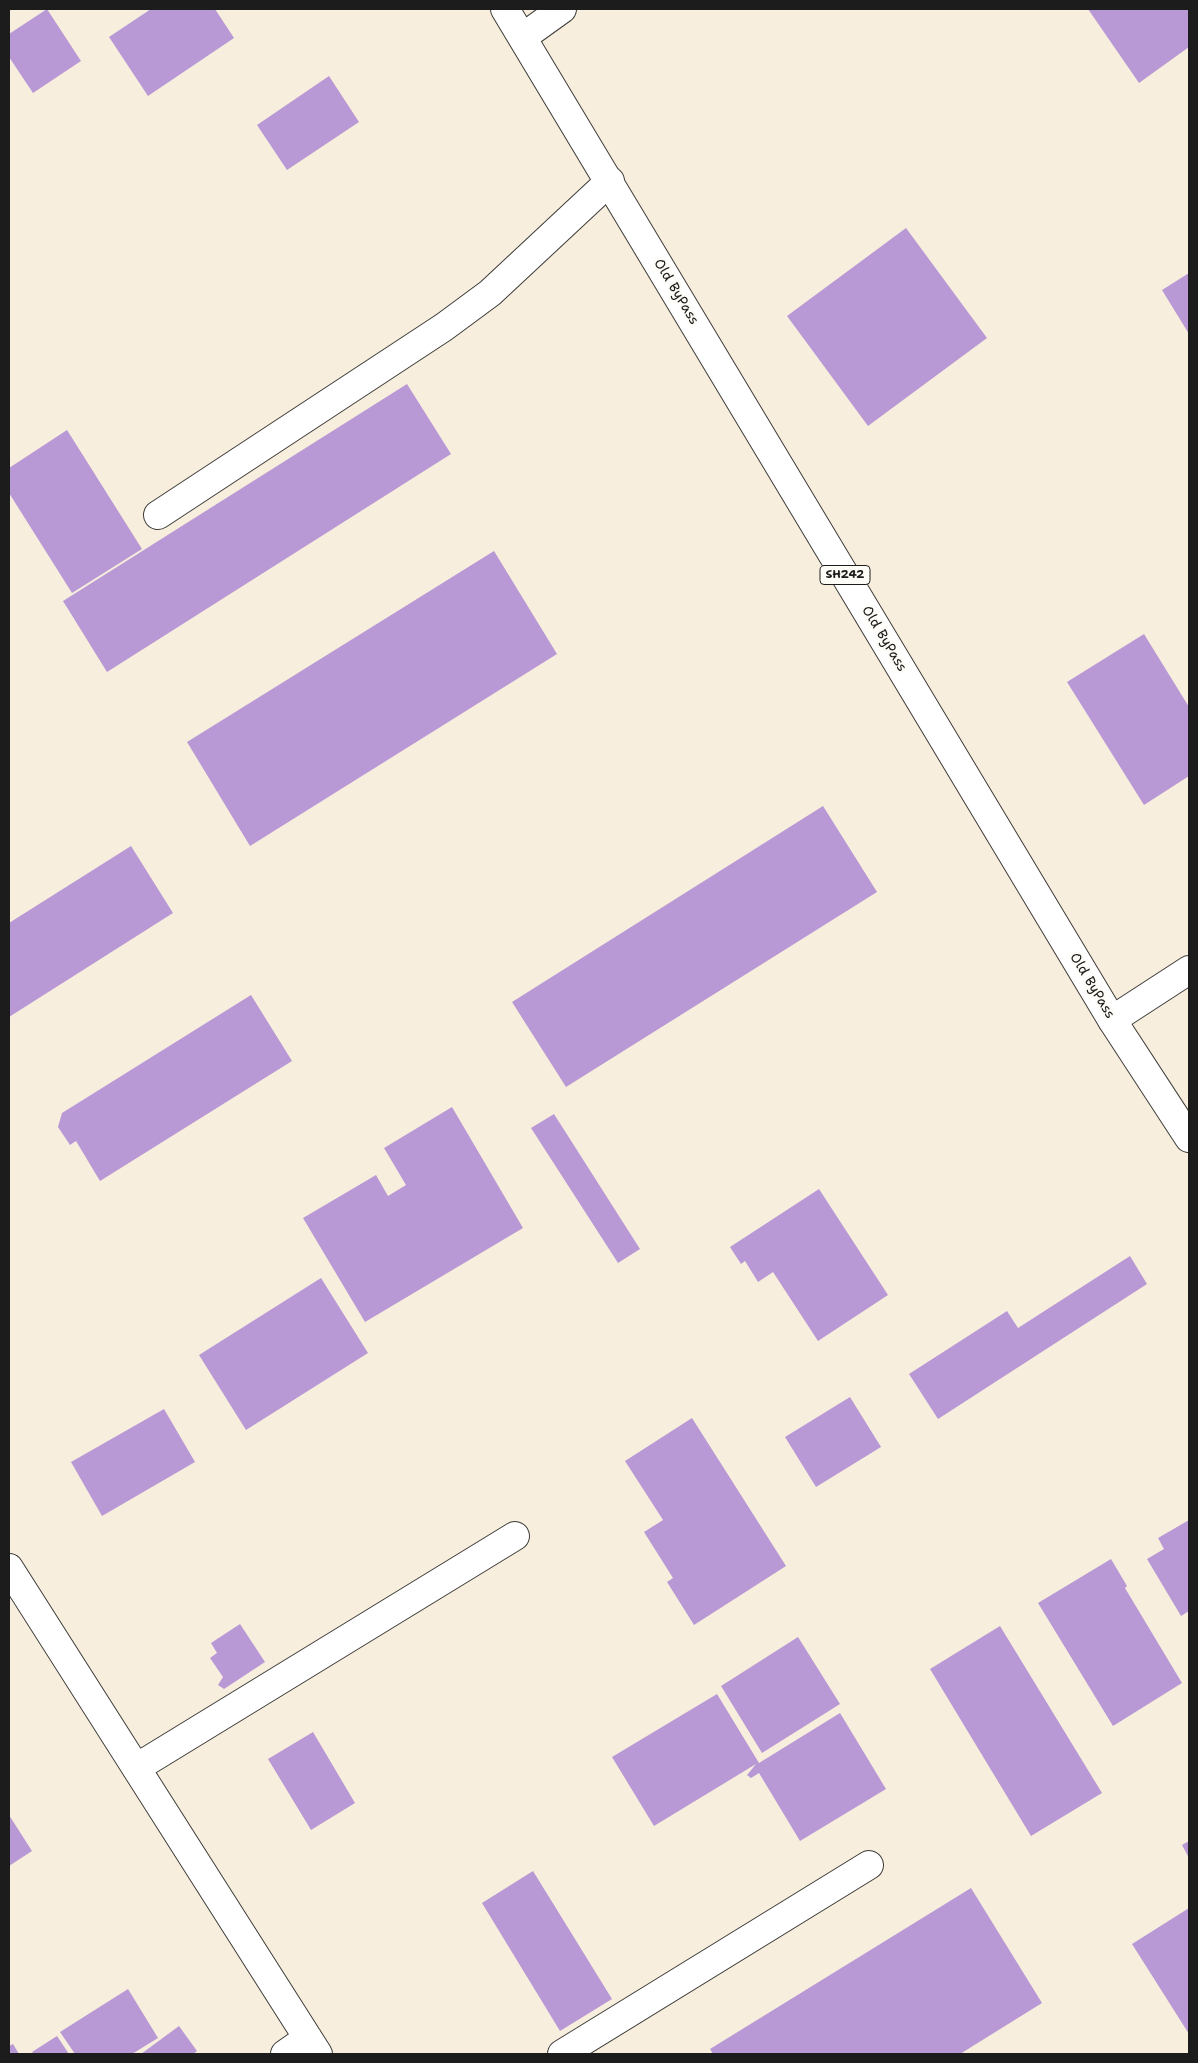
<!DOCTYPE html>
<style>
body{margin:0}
#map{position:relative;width:1198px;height:2063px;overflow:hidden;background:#f8eedd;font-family:"Shantell Sans",sans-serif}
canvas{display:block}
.frame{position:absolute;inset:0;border:10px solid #1c1c1c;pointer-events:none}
</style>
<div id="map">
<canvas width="1198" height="2063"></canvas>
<div class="frame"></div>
</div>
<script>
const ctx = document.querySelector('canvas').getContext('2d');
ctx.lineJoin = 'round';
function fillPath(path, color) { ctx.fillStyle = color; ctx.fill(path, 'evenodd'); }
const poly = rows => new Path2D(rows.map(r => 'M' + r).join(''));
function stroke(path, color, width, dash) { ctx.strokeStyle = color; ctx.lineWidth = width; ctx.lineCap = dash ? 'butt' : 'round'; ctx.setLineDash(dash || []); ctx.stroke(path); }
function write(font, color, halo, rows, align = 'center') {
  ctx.font = font + ' "Shantell Sans",sans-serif'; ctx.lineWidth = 5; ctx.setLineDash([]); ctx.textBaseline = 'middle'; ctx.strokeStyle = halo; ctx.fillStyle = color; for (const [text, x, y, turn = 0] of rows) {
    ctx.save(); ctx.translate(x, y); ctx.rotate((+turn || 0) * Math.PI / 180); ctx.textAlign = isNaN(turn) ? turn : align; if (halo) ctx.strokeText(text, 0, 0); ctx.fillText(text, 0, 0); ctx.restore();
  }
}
const building = poly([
 [47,9,81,61,33,93,9,57,9,34],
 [151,9,215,9,234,38,148,96,109,37],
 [1088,9,1189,9,1189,47,1139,83],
 [329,76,359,122,287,170,257,125],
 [906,228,987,338,868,426,787,316],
 [1189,273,1189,334,1162,290],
 [407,384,451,454,107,672,63,601],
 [67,430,142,549,72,593,9,493,9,468],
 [494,551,557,654,250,846,187,742],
 [1144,634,1189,707,1189,776,1144,805,1067,682],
 [823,806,877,892,566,1087,512,1002],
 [131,846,173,913,9,1017,9,923],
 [251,995,292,1061,100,1181,76,1141,70,1145,58,1127,62,1113],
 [452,1107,523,1228,365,1322,303,1218,376,1175,388,1196,406,1185,384,1148],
 [554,1114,640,1249,618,1263,531,1128],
 [819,1189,888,1295,818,1341,773,1272,758,1282,745,1261,741,1264,730,1247],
 [1130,1256,1147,1284,938,1419,909,1374,1007,1311,1018,1328],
 [321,1278,368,1353,246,1430,199,1355],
 [850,1397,881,1447,816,1487,785,1437],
 [164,1409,195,1462,102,1516,71,1462],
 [692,1418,786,1566,694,1625,667,1582,673,1578,644,1532,663,1520,625,1461],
 [1189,1520,1189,1611,1181,1616,1147,1559,1164,1549,1158,1538],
 [1111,1559,1127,1586,1125,1588,1182,1683,1113,1726,1038,1603],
 [240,1624,265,1662,224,1689,218,1685,223,1677,210,1658,217,1653,211,1643],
 [1000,1626,1102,1793,1031,1836,930,1669],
 [798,1637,840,1704,762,1753,721,1686],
 [717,1694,759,1763,840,1713,886,1789,800,1841,759,1773,751,1778,747,1775,756,1764,654,1826,612,1757],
 [313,1732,355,1803,311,1830,268,1759],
 [9,1815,32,1851,9,1866],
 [1189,1841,1189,1858,1182,1845],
 [533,1871,612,1999,560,2031,482,1903],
 [971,1888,1042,2003,960,2054,713,2054,710,2049],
 [1189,1908,1189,2034,1132,1944],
 [128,1989,158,2038,132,2054,75,2054,60,2032],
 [179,2026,197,2051,193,2054,141,2054],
 [57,2036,69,2054,34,2054,32,2052],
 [13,2044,19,2054,9,2054,9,2046]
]);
const minor = poly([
 [523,37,562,9],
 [158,515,444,327,490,293,610,181],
 [1112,1020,1189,970],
 [9,1568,318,2054],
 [136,1768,515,1536],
 [285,2054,308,2038],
 [562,2054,869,1865]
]);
const major = poly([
 [505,9,1112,1020,1189,1138]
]);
const shields = [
 [845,575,50]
];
const shieldNames = [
 ["SH242",845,575]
];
const streetNames = [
 ["Old ByPass",676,292,59],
 ["Old ByPass",884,639,59],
 ["Old ByPass",1092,986,59]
];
fillPath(building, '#b899d5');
stroke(minor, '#3d3c39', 30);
stroke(major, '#3d3c39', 30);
stroke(minor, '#fff', 28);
stroke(major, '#fff', 28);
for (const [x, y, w] of shields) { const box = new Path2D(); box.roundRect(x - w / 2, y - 9.5, w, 19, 4); ctx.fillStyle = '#fdfcf7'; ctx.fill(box); stroke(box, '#1c1c1c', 1); }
write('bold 12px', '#1c1c1c', null, shieldNames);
write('14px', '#1c1c1c', '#fdfcf7', streetNames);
</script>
